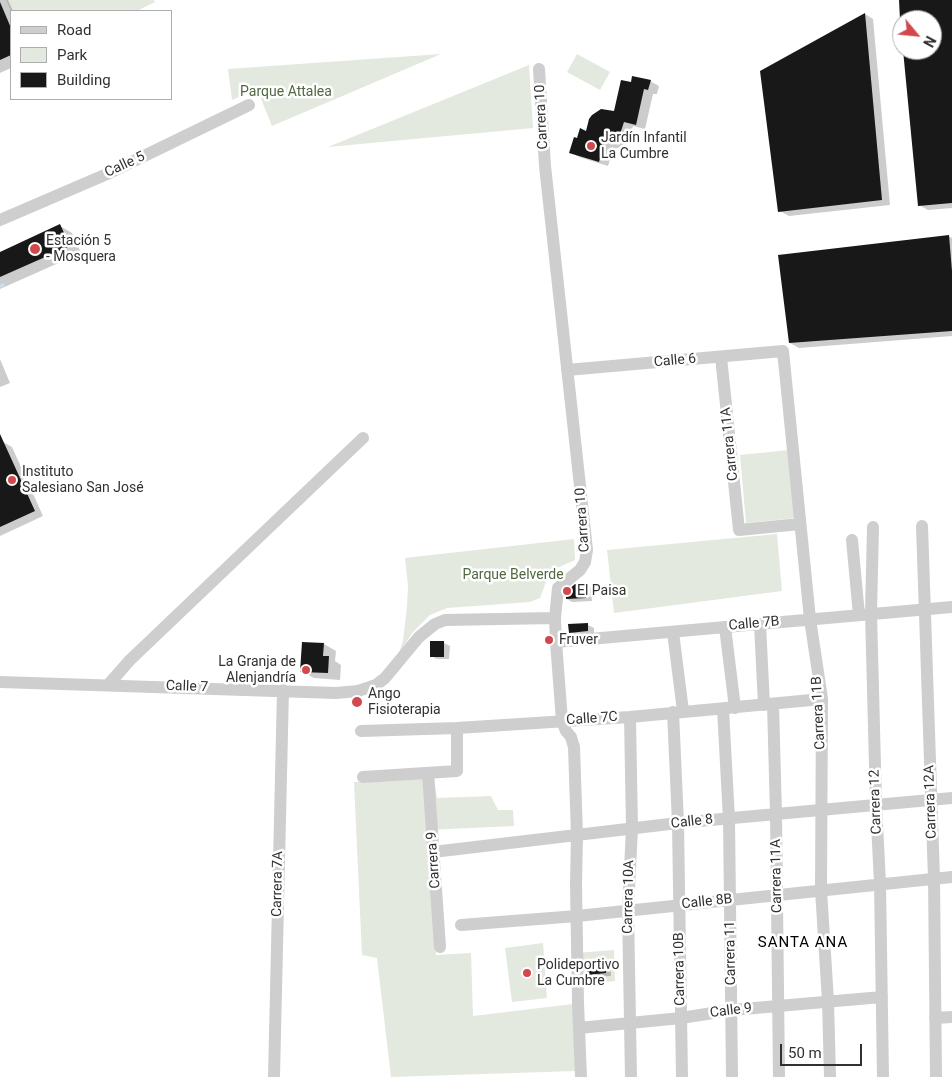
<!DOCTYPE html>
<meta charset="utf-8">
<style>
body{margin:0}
#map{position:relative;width:952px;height:1077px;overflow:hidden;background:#fff;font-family:Roboto,sans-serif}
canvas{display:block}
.legend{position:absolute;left:10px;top:10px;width:162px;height:90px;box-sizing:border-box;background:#fff;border:1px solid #adadad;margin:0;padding:6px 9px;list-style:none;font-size:15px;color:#313131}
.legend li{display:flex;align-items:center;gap:10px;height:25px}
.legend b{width:25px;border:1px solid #adadad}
.north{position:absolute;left:892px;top:10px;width:50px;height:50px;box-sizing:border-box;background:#fff;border:1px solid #adadad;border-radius:50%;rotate:118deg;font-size:14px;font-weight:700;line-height:20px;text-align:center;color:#313131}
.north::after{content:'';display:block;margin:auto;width:18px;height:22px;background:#d1494d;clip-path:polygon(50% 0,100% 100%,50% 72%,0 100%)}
.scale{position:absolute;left:780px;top:1044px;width:82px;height:22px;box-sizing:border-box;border:2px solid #313131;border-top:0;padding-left:6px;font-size:15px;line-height:18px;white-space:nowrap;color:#313131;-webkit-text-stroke:4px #fff;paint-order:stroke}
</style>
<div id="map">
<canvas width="952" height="1077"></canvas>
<ul class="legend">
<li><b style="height:6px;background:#cecece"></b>Road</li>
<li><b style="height:14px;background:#e3e9de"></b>Park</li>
<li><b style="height:14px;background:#181818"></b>Building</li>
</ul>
<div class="north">N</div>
<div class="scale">50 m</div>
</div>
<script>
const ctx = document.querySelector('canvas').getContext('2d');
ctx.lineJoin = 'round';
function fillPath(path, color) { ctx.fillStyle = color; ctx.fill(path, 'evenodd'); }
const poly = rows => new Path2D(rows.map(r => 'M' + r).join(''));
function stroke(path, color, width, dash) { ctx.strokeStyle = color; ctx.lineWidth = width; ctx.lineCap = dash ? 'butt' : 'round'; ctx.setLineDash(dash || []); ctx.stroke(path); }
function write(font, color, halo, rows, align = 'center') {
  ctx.font = font + ' Roboto,sans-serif'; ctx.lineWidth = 5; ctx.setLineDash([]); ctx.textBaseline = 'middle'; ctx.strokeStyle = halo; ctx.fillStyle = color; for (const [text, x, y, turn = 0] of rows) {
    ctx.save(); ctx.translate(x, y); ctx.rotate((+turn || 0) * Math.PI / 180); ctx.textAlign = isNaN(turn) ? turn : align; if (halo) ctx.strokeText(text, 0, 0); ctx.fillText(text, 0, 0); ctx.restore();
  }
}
const green = poly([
 [6,0,154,0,155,2,137,11,11,11],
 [441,54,272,126,257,89,232,100,228,69],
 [577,54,610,72,600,90,567,72],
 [529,65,533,128,328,147],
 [789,450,796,518,746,523,740,455],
 [777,534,782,591,614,613,607,550],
 [574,539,575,560,555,569,546,582,540,598,530,602,447,608,430,615,412,633,398,656,403,641,407,606,408,586,405,558],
 [434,778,437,798,491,796,498,810,513,810,514,826,428,830,436,955,471,953,473,1016,573,1004,576,1071,391,1077,377,958,362,955,354,782],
 [543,943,547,998,512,1002,505,948],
 [614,950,615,981,578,985,577,953]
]);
const shadow = poly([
 [0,0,8,0,13,11,11,11,11,68,0,73],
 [900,0,952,0,952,208,928,210,919,205,904,50,932,50,932,20,902,20,902,23],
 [865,14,873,19,890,205,789,216,780,211],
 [650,81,659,86,657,94,653,94,645,129,633,126,629,139,621,147,613,149,608,166,579,157,570,152,577,139,615,113,632,83],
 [60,226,72,233,81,253,0,289,0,253],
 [948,236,952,238,952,336,799,348,790,343],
 [0,359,10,383,0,387],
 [3,442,12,447,43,516,0,536,0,443],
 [585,585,591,588,592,601,572,602,567,599,576,586],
 [588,625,594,628,594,634,575,635,570,632],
 [432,642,444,643,450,646,449,659,437,659,431,656],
 [324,644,336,651,335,661,341,665,340,680,314,678,301,671],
 [605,962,610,965,611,976,594,977,588,974]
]);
const stream = poly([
 [0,286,3,285]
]);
const building = poly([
 [899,0,952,0,952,203,918,206,903,50,932,50,932,20,900,20],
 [0,2,11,28,11,55,0,60],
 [865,13,882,200,778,212,760,71],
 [632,76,651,80,648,90,644,89,636,125,624,122,620,134,617,139,604,144,599,162,569,153,574,137,577,138,580,128,586,131,589,119,592,115,601,109,614,111,621,80,631,82],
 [60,224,70,246,0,277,0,252],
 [949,235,952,271,952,331,789,343,778,255],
 [0,434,35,511,0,527],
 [575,584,585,584,586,598,566,599,566,592],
 [588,623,588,631,569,633,568,624],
 [430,641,444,641,444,657,430,657],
 [302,642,324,643,323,656,329,656,328,673,300,672],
 [605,961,606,973,587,975,587,962]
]);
const minor = poly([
 [539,69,545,166,587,550,585,562,580,570,558,588,555,618,556,642,562,721,566,731,571,737,574,747,577,835,576,884,578,1003,581,1077],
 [0,220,107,174,249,105],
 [721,357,739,530,800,524],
 [567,370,783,351,810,619,822,699,821,890,828,1001,830,1077],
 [922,526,934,878,936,1077],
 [873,527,871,613,876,804,880,883,883,1077],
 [852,540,859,615],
 [760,624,764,705],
 [725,627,735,708],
 [673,632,683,711],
 [556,642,952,607],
 [0,682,336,693,358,691,376,685,385,678,419,637,435,624,445,620,555,618],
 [108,685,130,660,363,438],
 [773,704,776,814,779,1077],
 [723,709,729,819,732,1077],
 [673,712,678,823,682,1077],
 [630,717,632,828,628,910,631,1077],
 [361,731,457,728,630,717,822,699],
 [428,773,440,947],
 [363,777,457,771,457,728],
 [433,852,678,823,952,798],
 [461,925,577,916,952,877],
 [935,1018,952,1017],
 [579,1028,681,1018,732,1010,882,997],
 [274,1077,283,690]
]);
const markers = [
 [591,146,5,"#d1494d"],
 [35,249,6,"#d1494d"],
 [12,480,5,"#d1494d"],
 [567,591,5,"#d1494d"],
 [549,640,5,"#d1494d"],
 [306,670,5,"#d1494d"],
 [357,702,6,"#d1494d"],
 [527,973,5,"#d1494d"]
];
const parkNames = [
 ["Parque Attalea",286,92],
 ["Parque Belverde",513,575]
];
const streetNames = [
 ["Carrera 10",542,117,-93],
 ["Calle 5",125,165,-25],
 ["Calle 6",675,361,-5],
 ["Carrera 11A",730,444,-96],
 ["Carrera 10",583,520,-94],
 ["Calle 7B",754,624,-5],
 ["Calle 7",187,687,2],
 ["Carrera 11B",819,713,-93],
 ["Calle 7C",592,719,-4],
 ["Carrera 12",876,802,-92],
 ["Carrera 12A",931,802,-92],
 ["Calle 8",692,822,-6],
 ["Carrera 9",434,860,-94],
 ["Carrera 11A",777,876,-91],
 ["Carrera 7A",278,884,-89],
 ["Carrera 10A",629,897,-89],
 ["Calle 8B",707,902,-6],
 ["Carrera 11",731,953,-91],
 ["Carrera 10B",680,969,-91],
 ["Calle 9",731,1011,-7]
];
const poiNames = [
 ["Jardín Infantil",601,138],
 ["La Cumbre",601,154],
 ["Estación 5",46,241],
 ["- Mosquera",46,257],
 ["Instituto",22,472],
 ["Salesiano San José",22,488],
 ["El Paisa",577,591],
 ["Fruver",559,640],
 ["La Granja de",296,662,"right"],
 ["Alenjandría",296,678,"right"],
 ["Ango",368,694],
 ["Fisioterapia",368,710],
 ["Polideportivo",537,965],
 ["La Cumbre",537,981]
];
const neighbourhoodNames = [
 ["SANTA ANA",803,943]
];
fillPath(green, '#e3e9de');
fillPath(shadow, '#0003');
stroke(stream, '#cfdee9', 3);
fillPath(building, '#181818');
stroke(minor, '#cecece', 12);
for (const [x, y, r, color] of markers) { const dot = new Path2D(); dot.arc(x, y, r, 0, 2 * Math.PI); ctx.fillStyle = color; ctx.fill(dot); stroke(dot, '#fff', 2); }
write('14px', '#526843', '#fff', parkNames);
write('14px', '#313131', '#fff', streetNames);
write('14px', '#313131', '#fff', poiNames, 'left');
ctx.letterSpacing = '1px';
write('15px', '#000', '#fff', neighbourhoodNames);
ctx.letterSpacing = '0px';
</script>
